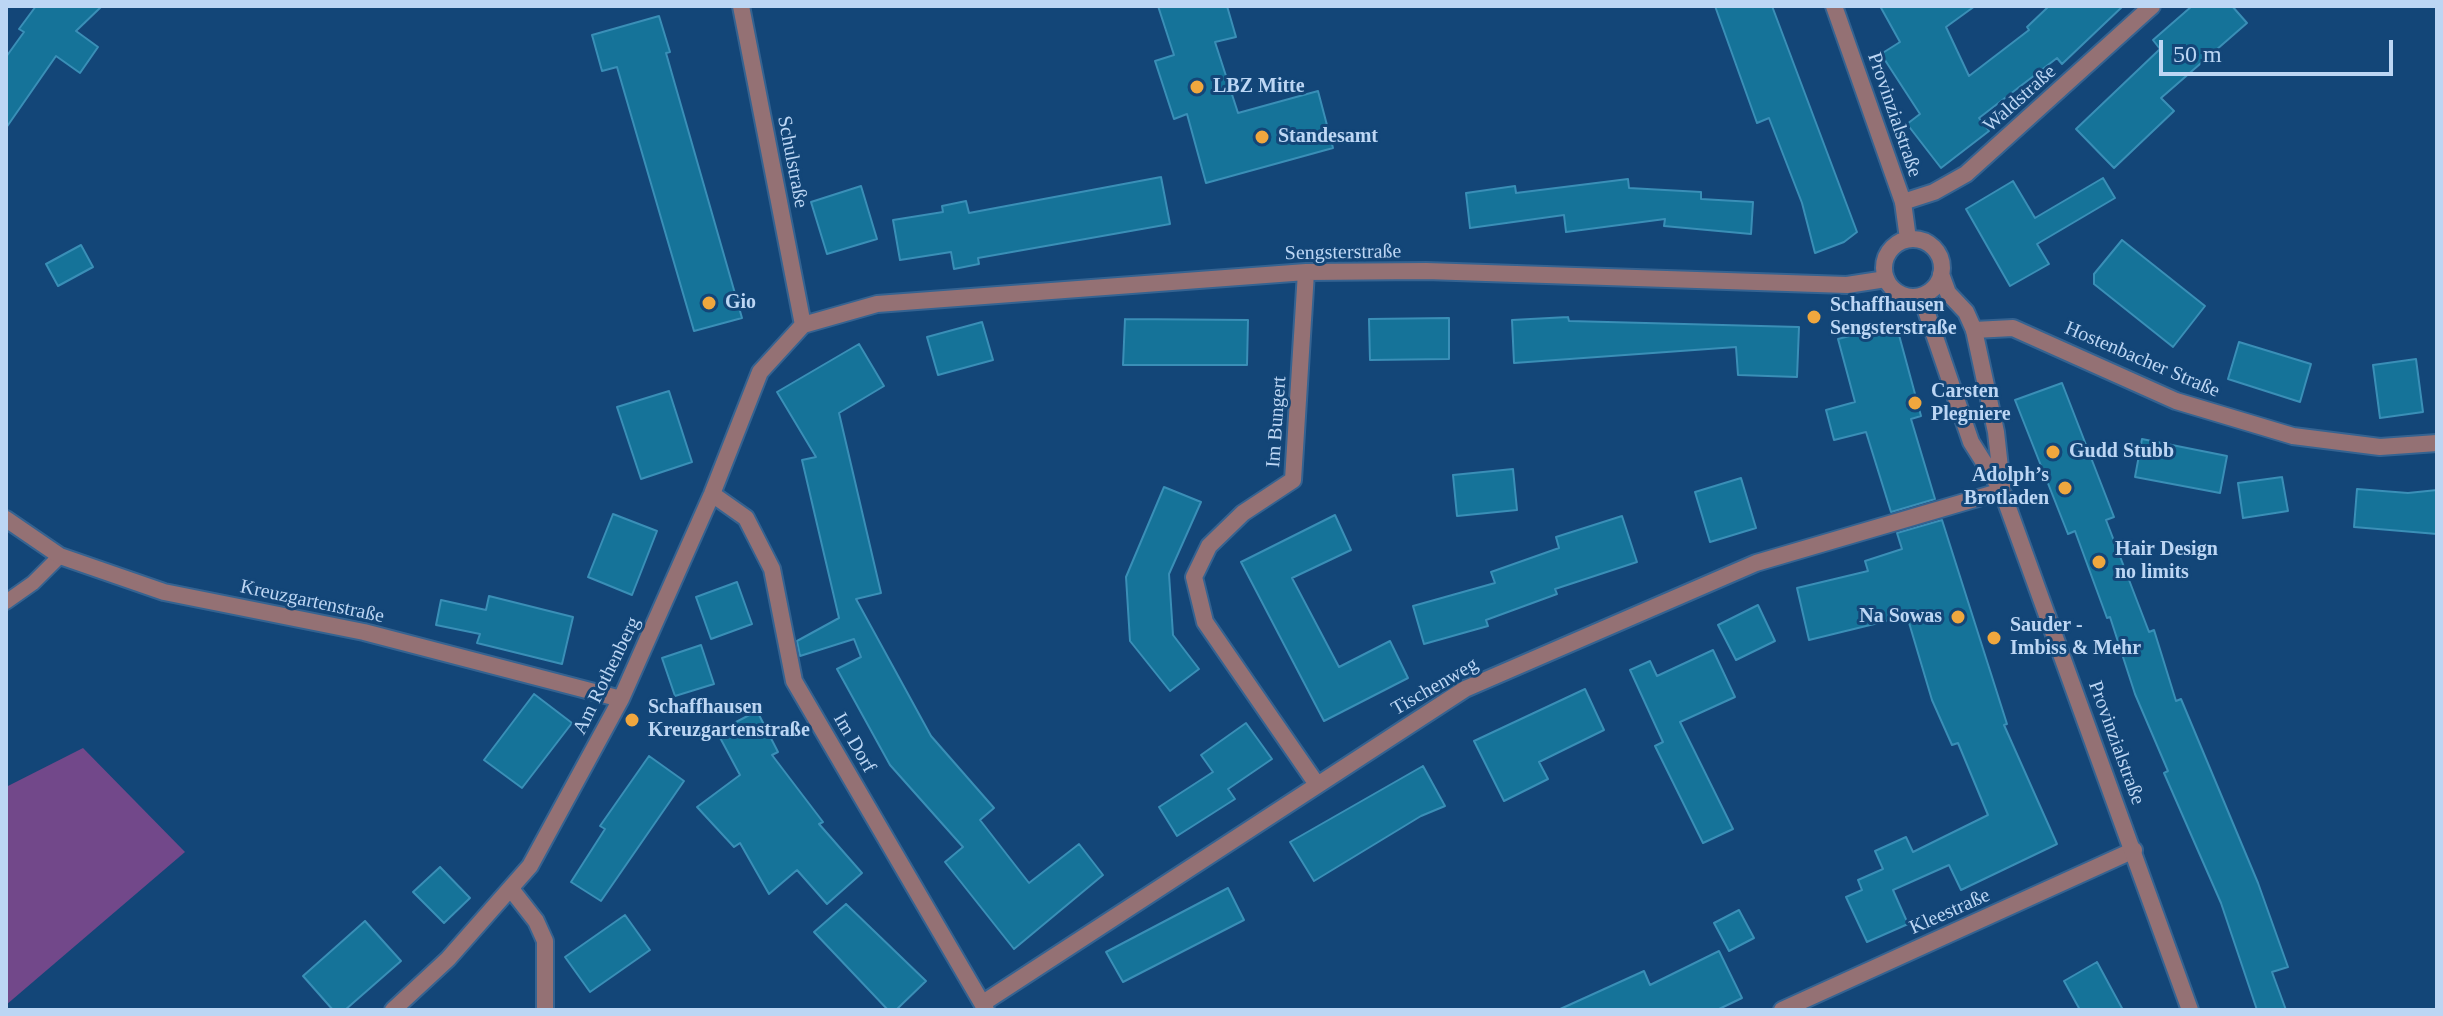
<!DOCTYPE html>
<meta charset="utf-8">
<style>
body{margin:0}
#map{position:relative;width:2443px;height:1016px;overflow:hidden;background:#134678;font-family:"Times New Roman",serif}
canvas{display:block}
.frame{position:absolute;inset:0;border:8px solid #bcd6f4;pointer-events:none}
.scale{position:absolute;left:2159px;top:40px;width:234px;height:36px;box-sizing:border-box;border:4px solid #bcd6f4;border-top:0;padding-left:10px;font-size:24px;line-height:28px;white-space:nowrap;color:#bcd6f4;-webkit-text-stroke:6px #134678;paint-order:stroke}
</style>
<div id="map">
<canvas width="2443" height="1016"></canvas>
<div class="frame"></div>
<div class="scale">50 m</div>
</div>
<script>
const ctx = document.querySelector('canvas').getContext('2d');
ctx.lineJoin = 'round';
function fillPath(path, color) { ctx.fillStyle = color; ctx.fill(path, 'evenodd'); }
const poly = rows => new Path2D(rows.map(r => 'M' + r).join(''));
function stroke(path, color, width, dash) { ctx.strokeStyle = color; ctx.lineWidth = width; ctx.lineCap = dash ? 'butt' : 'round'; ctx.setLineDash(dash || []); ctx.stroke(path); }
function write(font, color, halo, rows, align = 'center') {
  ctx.font = font + ' "Times New Roman",serif'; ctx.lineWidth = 6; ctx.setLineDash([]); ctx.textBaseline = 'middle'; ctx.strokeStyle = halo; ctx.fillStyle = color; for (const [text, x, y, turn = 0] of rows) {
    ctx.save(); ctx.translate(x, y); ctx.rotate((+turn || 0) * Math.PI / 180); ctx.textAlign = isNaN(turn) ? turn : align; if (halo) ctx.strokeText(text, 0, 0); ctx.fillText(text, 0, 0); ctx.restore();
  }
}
const green = poly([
 [83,748,185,852,6,1005,6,787]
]);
const building = poly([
 [36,6,102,6,76,31,98,47,80,73,56,56,6,128,6,57,24,32,19,29,36,6],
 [1158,6,1227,6,1236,37,1215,42,1238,113,1318,91,1333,148,1206,183,1187,114,1174,119,1155,61,1174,55,1158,6],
 [1715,6,1772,6,1857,232,1844,242,1815,253,1802,203,1769,118,1757,123,1715,6],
 [1880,6,1975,6,1946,27,1969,76,2029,30,2027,27,2049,6,2123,6,2062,64,2057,58,1979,118,1989,131,1941,168,1907,124,1920,114,1881,54,1900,42,1880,6],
 [2192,6,2232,6,2247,23,2161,98,2174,111,2114,168,2076,129,2160,49,2153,40,2192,6],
 [659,16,670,52,666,53,742,318,694,331,617,67,602,71,592,35,659,16],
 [1161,177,1170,224,978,258,979,264,954,269,951,252,900,260,893,220,943,212,942,206,966,201,969,213,1161,177],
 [2103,178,2115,198,2037,244,2049,264,2010,286,1966,209,2013,181,2035,218,2103,178],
 [1628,179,1629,188,1701,192,1701,199,1753,202,1751,234,1664,226,1665,219,1566,232,1564,215,1470,228,1466,193,1515,186,1516,193,1628,179],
 [861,186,877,239,827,254,811,202,861,186],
 [2122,240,2205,306,2173,347,2094,284,2094,274,2122,240],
 [81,245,93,267,58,286,46,264,81,245],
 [1568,317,1569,321,1799,327,1797,377,1738,375,1736,347,1514,363,1512,320,1568,317],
 [1449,318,1449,359,1370,360,1369,319,1449,318],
 [1125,319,1248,320,1247,365,1123,365,1125,319],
 [982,322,993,360,938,375,927,337,982,322],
 [1896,324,1921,416,1911,419,1935,499,1891,512,1866,432,1834,440,1826,410,1855,402,1838,339,1896,324],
 [2239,342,2311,364,2300,402,2228,379,2239,342],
 [859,344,884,386,839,413,881,593,856,599,931,736,994,808,980,820,1029,883,1079,844,1103,875,1014,949,945,862,963,847,890,765,837,669,861,657,854,639,800,656,797,641,839,618,802,460,816,457,777,392,859,344],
 [2416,359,2423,412,2380,418,2373,365,2416,359],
 [2062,383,2114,517,2106,520,2149,632,2154,630,2176,701,2181,699,2258,883,2288,967,2272,972,2286,1010,2257,1010,2221,903,2164,773,2168,771,2135,694,2110,617,2107,618,2075,531,2068,534,2015,400,2062,383],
 [669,391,692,462,641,479,617,407,669,391],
 [2142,439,2227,456,2220,493,2135,477,2142,439],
 [1513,469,1517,510,1457,516,1453,475,1513,469],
 [2282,477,2288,511,2243,518,2238,483,2282,477],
 [1741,478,1756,528,1710,542,1695,492,1741,478],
 [1164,487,1201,502,1169,574,1173,635,1199,669,1170,691,1130,641,1126,577,1164,487],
 [2357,489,2408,493,2437,490,2437,534,2354,527,2357,489],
 [613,514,657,531,632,595,588,577,613,514],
 [1335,515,1351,550,1292,578,1339,667,1390,641,1408,678,1324,721,1241,562,1335,515],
 [1622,516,1637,562,1555,589,1557,594,1486,620,1488,626,1424,644,1413,606,1495,583,1491,572,1559,548,1556,537,1622,516],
 [1942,520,2007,724,2004,725,2057,844,1961,890,1949,865,1893,890,1908,924,1867,942,1846,897,1862,890,1858,880,1883,869,1875,851,1906,837,1913,852,1988,815,1958,743,1952,745,1932,700,1907,616,1809,640,1797,588,1868,571,1865,561,1902,549,1897,533,1942,520],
 [737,582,752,624,711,639,696,597,737,582],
 [489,596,573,617,562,664,477,643,480,634,436,625,441,600,486,610,489,596],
 [1758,605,1775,641,1736,660,1718,625,1758,605],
 [701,645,714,684,675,696,662,658,701,645],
 [1713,650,1735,697,1680,722,1733,829,1703,843,1655,746,1663,742,1630,670,1650,661,1657,676,1713,650],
 [1585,689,1604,730,1539,762,1548,779,1504,801,1474,741,1585,689],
 [534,694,572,723,522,788,484,760,534,694],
 [757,711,778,752,772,755,823,822,819,824,862,873,827,904,797,870,769,894,740,843,734,847,697,807,740,775,717,732,757,711],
 [1246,723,1272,759,1228,789,1235,799,1177,836,1159,807,1213,772,1201,755,1246,723],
 [649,756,684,781,601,901,571,882,605,829,600,826,649,756],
 [1423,766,1445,806,1421,816,1314,881,1290,842,1423,766],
 [440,867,470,898,444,923,413,892,440,867],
 [1228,888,1244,920,1123,982,1106,952,1228,888],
 [846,904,926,981,896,1010,888,1010,814,932,846,904],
 [1739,910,1754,938,1729,951,1714,923,1739,910],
 [625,915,650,950,590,992,565,957,625,915],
 [365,921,401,961,345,1010,333,1010,303,976,365,921],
 [1719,951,1742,998,1717,1010,1558,1010,1644,971,1650,985,1719,951],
 [2097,962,2111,988,2123,1010,2080,1010,2064,981,2097,962]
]);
const service = poly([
 [6,602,33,583,60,556]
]);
const minor = poly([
 [741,6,803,325],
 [1903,202,1934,192,1966,174,2152,6],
 [1306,272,1293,480,1243,513,1209,546,1194,577,1205,622,1316,783],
 [803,325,877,304,1306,272,1426,271,1847,285,1886,279],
 [1974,330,2013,328,2176,401,2293,436,2380,447,2437,443],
 [712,494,746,518,772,569,794,681,986,1010],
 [6,519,60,556,164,592,364,632,621,699],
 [511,889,536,921,545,941,545,1010],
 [983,1003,1465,689,1756,563,2002,491],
 [393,1010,448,959,530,866,621,699,712,494,760,372,803,325],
 [1782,1010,2134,850]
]);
const tertiary = poly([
 [1834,6,1903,202,1908,239],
 '1884 268a29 29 0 1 1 58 0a29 29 0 1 1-58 0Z',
 [1941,274,1948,293,1966,312,1974,330,1996,432,2002,486],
 [1921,296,1971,442,2002,491,2190,1010]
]);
const markers = [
 [1197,87,8,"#f0a73e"],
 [1262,137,8,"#f0a73e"],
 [709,303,8,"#f0a73e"],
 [1814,317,8,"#f0a73e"],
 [1915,403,8,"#f0a73e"],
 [2053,452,8,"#f0a73e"],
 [2065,488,8,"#f0a73e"],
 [2099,562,8,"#f0a73e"],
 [1958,617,8,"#f0a73e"],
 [1994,638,8,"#f0a73e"],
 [632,720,8,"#f0a73e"]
];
const poiNames = [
 ["LBZ Mitte",1213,87],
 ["Standesamt",1278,137],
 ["Gio",725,303],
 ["Schaffhausen",1830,306],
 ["Sengsterstraße",1830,329],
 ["Carsten",1931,392],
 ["Plegniere",1931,415],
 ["Gudd Stubb",2069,452],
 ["Adolph’s",2049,476,"right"],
 ["Brotladen",2049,499,"right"],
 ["Hair Design",2115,550],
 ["no limits",2115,573],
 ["Na Sowas",1942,617,"right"],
 ["Sauder -",2010,626],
 ["Imbiss & Mehr",2010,649],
 ["Schaffhausen",648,708],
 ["Kreuzgartenstraße",648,731]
];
const streetNames = [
 ["Waldstraße",2020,99,-42],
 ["Provinzialstraße",1894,115,71],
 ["Schulstraße",792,162,79],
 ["Sengsterstraße",1343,253,-1],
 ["Hostenbacher Straße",2142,360,23],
 ["Im Bungert",1277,422,-86],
 ["Kreuzgartenstraße",312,602,12],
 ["Am Rothenberg",607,676,-64],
 ["Tischenweg",1435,687,-30],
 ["Im Dorf",854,743,60],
 ["Provinzialstraße",2116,743,70],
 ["Kleestraße",1950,912,-24]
];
fillPath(green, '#72488a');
fillPath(building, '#157399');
stroke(building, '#3a8fb7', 2);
stroke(service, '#356391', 18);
stroke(minor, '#356391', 20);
stroke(tertiary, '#356391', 20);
stroke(service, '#947174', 14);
stroke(minor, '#947174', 16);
stroke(tertiary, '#947174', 16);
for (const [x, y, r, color] of markers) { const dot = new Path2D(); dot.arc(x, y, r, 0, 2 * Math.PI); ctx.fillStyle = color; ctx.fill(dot); stroke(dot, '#134678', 3); }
write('bold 20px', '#bcd6f4', '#134678', poiNames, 'left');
write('20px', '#bcd6f4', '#134678', streetNames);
</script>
